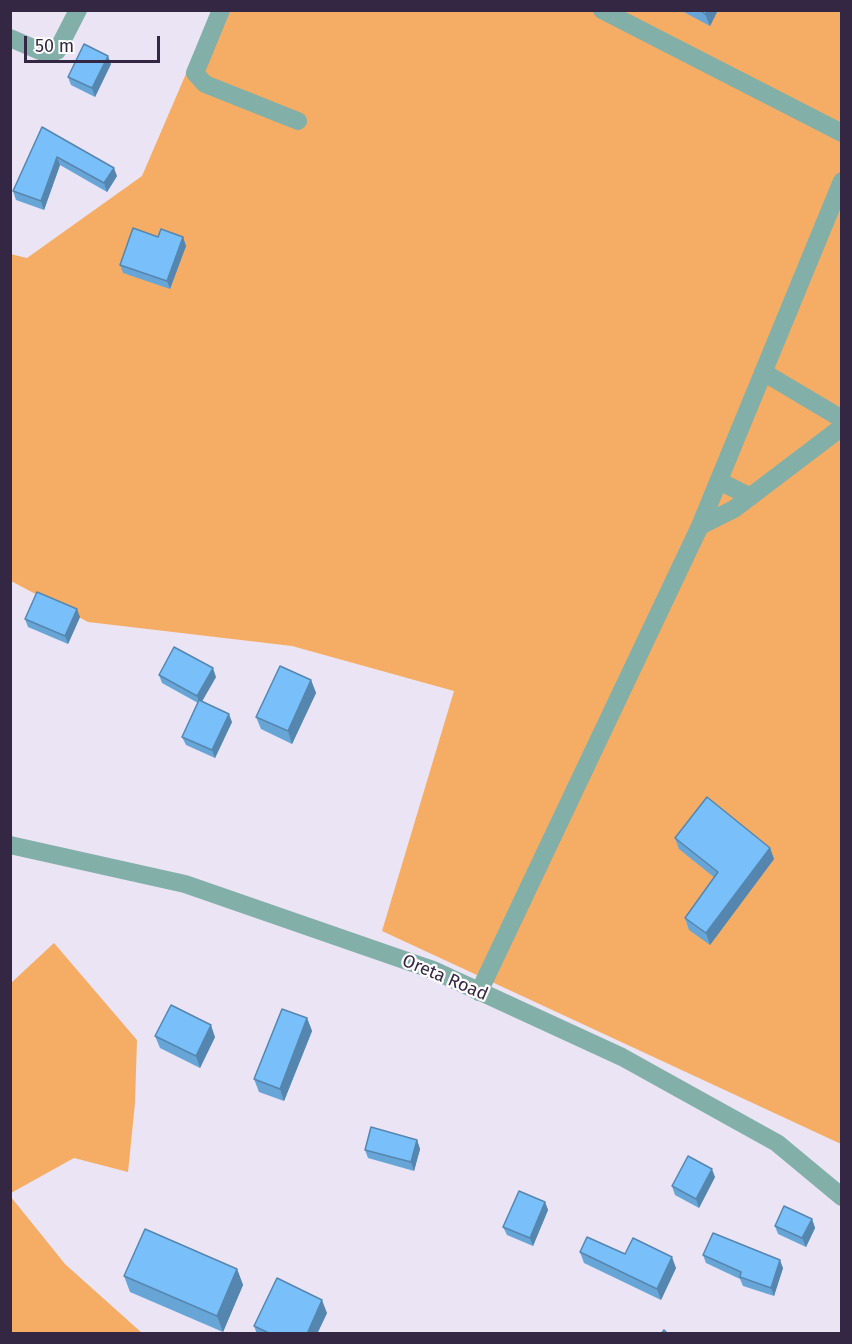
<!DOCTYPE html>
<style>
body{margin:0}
#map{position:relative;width:852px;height:1344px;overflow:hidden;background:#eae4f4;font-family:"Fira Sans",sans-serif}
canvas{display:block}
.frame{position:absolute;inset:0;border:12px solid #342744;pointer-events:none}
.scale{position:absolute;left:24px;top:36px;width:136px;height:27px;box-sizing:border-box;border:3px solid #342744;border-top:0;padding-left:8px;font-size:18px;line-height:21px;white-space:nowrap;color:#342744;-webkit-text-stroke:4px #fff;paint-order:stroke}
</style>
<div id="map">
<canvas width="852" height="1344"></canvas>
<div class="frame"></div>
<div class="scale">50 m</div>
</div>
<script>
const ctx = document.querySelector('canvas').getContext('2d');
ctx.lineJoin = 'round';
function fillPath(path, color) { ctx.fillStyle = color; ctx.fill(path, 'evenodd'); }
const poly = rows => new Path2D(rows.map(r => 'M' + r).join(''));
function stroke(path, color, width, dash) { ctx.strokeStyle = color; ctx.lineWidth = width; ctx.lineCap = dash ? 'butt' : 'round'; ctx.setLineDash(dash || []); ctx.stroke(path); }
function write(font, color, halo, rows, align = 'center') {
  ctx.font = font + ' "Fira Sans",sans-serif'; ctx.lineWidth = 4.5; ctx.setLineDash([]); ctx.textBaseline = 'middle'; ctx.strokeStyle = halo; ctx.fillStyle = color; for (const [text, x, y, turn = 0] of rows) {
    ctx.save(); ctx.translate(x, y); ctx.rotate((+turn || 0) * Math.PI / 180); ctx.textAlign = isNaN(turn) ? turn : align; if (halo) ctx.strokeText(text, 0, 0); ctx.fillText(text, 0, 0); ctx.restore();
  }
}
const green = poly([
 [213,11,841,11,841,1144,382,931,454,691,292,646,88,622,11,581,10,254,27,258,142,176],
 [54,943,137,1040,135,1103,128,1172,74,1158,11,1193,11,983],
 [11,1197,65,1264,142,1333,11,1333]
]);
const minor = poly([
 [221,10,195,73,205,84,298,121],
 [602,10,842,133],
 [10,38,47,54,57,51,78,10],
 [763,372,842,419],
 [719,481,749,496],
 [700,526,734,509,842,427],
 [10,845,185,884,433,970,622,1057,777,1143,842,1197],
 [479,992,700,526,842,181]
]);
const wall = poly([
 [680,10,718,10,710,26],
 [111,64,95,97,71,85,68,77],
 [42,127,117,176,107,192,60,165,44,210,16,200,13,191],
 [158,237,183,237,186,246,170,289,123,273,120,265],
 [80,617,68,644,28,627,25,619],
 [159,675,216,677,202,701,232,722,215,758,186,745,182,737,198,703,162,683],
 [311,680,316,693,292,744,261,729,256,717],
 [675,838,770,848,774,859,710,945,689,930,685,918,715,878,679,849],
 [307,1018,312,1031,284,1101,259,1092,254,1079],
 [155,1036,215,1037,200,1068,160,1048],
 [417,1140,420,1149,414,1171,368,1158,365,1150],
 [715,1177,699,1208,675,1195,672,1186],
 [545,1202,548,1210,533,1246,507,1235,503,1227],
 [812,1219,815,1228,806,1247,778,1234,775,1226],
 [580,1252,625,1254,676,1268,661,1300,584,1263],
 [703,1255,783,1268,774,1296,743,1286,740,1279,706,1263],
 [237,1269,243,1285,223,1332,130,1292,124,1276],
 [327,1313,317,1334,257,1334,254,1326]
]);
const shadedWall = poly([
 [707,10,718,10,710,26,705,14],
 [108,56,111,64,95,97,92,88],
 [57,157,60,165,44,210,41,201],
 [114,168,117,176,107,192,104,183],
 [183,237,186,246,170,289,167,281],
 [77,609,80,617,68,644,65,636],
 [213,668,216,677,200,705,197,696],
 [311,680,316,693,292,744,288,731],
 [229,714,232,722,215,758,212,750],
 [770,848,774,859,710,945,706,933],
 [307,1018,312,1031,284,1101,280,1089],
 [211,1025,215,1037,200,1068,196,1056],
 [417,1140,420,1149,414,1171,411,1162],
 [712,1169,715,1177,699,1208,696,1199],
 [545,1202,548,1210,533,1246,530,1238],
 [812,1219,815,1228,806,1247,802,1238],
 [672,1257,676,1268,661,1300,657,1289],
 [780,1260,783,1268,774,1296,771,1288],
 [237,1269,243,1285,223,1332,217,1316],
 [322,1300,327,1313,317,1334,307,1334]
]);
const building = poly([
 [699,10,707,10,705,14,699,10],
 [84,44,108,56,92,88,68,77,84,44],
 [42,127,114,168,104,183,57,157,41,201,13,191,42,127],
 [133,228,158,237,161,229,183,237,167,281,120,265,133,228],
 [37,592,77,609,65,636,25,619,37,592],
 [174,647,213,668,197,696,159,675,174,647],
 [280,666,311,680,288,731,256,717,280,666],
 [199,700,229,714,212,750,182,737,199,700],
 [707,797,770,848,706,933,685,918,718,872,675,838,707,797],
 [171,1005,211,1025,196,1056,155,1036,171,1005],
 [282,1009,307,1018,280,1089,254,1079,282,1009],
 [371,1127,417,1140,411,1162,365,1150,371,1127],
 [688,1156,712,1169,696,1199,672,1186,688,1156],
 [519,1191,545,1202,530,1238,503,1227,519,1191],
 [784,1206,812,1219,802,1238,775,1226,784,1206],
 [145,1229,237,1269,217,1316,124,1276,145,1229],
 [713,1233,780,1260,771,1288,740,1277,741,1272,703,1255,713,1233],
 [587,1237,625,1254,633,1238,672,1257,657,1289,580,1252,587,1237],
 [277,1278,322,1300,307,1334,271,1334,254,1326,277,1278],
 [664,1330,668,1334,661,1334,664,1330]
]);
const streetNames = [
 ["Oreta Road",445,978,23]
];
fillPath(green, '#f5ad65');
stroke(minor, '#82afa8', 18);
fillPath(wall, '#68a5d7');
fillPath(shadedWall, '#5586af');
fillPath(building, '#79c0fa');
stroke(building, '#5586af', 1.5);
write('18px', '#342744', '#fff', streetNames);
</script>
